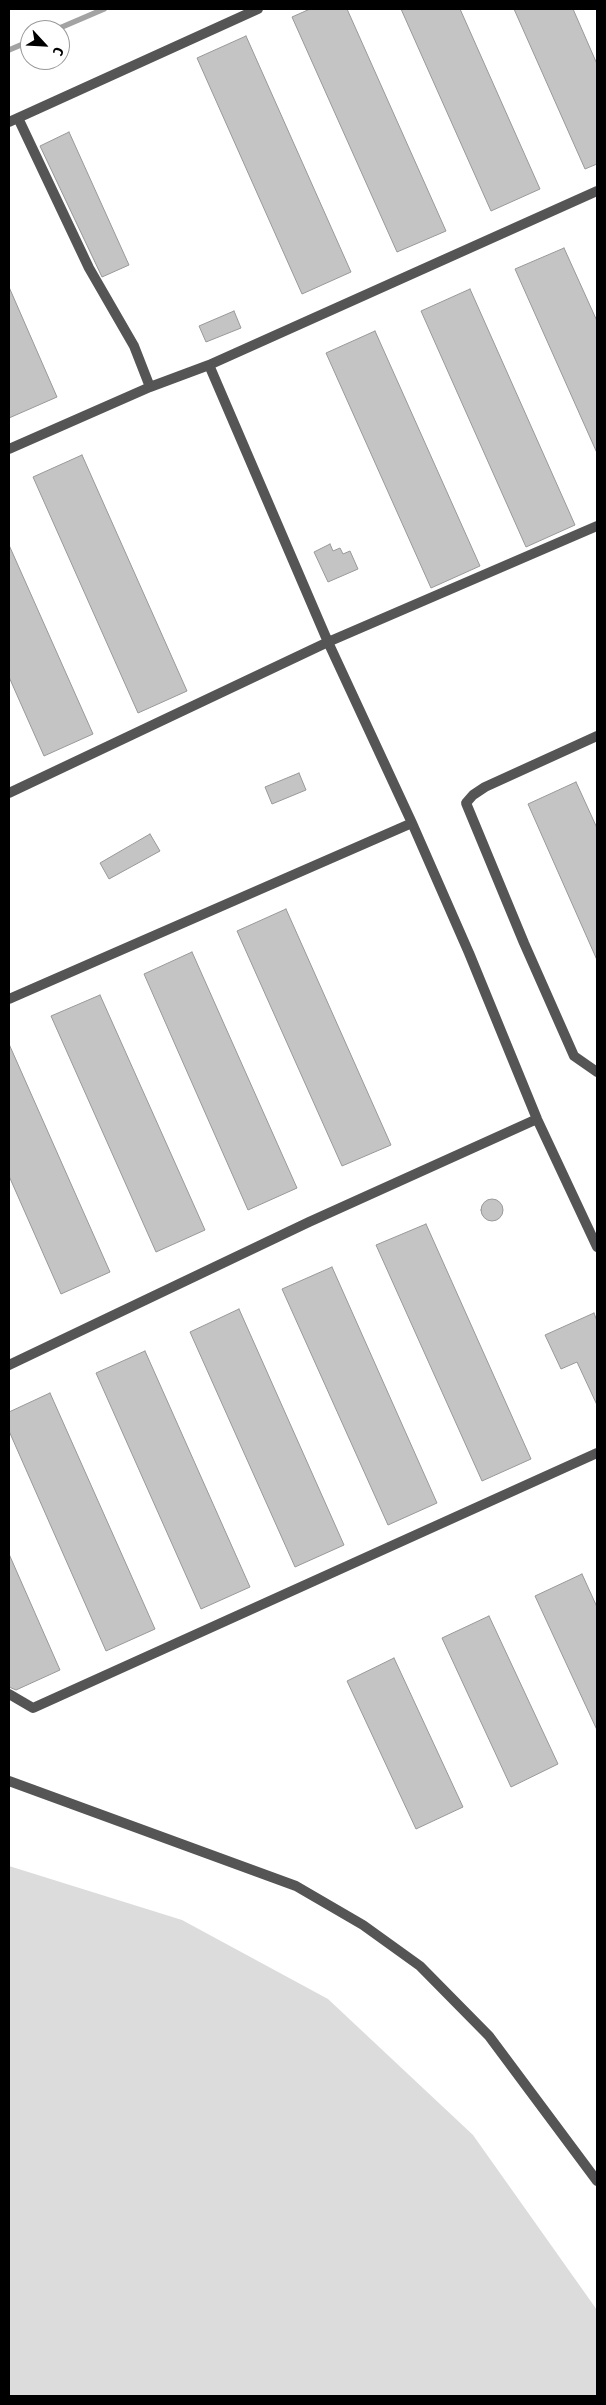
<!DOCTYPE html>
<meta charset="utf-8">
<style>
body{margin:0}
#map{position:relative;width:606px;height:2405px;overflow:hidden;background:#fff;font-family:"Fira Sans Condensed",sans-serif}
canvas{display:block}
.frame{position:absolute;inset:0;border:10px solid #000;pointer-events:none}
.north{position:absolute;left:20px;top:20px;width:50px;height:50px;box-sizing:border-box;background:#fff;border:1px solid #999;border-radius:50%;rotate:115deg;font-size:14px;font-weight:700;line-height:20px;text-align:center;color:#000}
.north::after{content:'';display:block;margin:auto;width:18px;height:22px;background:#000;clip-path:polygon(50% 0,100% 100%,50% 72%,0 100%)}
</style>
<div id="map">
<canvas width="606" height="2405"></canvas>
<div class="frame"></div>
<div class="north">С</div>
</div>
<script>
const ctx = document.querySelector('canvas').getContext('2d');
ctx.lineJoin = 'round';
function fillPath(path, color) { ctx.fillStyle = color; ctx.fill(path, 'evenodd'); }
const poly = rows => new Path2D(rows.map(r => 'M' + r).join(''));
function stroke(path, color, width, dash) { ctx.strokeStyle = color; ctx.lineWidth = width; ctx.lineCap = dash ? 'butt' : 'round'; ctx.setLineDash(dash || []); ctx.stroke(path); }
const green = poly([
 [9,1866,182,1920,328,1999,473,2135,597,2310,597,2396,9,2396]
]);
const stream = poly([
 [55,30,104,9],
 [9,50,30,41]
]);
const building = poly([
 [310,9,347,9,446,231,397,252,292,17,310,9],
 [401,9,460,9,540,189,491,211,401,9],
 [514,9,573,9,597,64,597,164,585,169,514,9],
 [246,36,351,272,302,294,197,58,246,36],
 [69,132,129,265,102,277,40,146,69,132],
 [564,248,597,321,597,453,515,269,564,248],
 [9,287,57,397,9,418,9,287],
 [470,289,575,525,526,547,421,311,470,289],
 [234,311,241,328,206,342,199,326,234,311],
 [375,331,480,566,431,588,326,353,375,331],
 [82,455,187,691,138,713,33,477,82,455],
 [330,544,333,551,340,548,343,554,350,551,358,569,328,582,314,552,330,544],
 [9,545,93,734,44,756,9,677,9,545],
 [299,773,306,790,272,804,265,787,299,773],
 [576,782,597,828,597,960,528,804,576,782],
 [150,834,160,851,109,879,100,863,150,834],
 [286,909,391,1145,342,1166,237,931,286,909],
 [192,952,297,1188,248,1210,144,974,192,952],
 [100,995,205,1230,156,1252,51,1016,100,995],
 [9,1044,110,1272,61,1294,9,1176,9,1044],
 '481 1210a11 11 0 1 1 22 0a11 11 0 1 1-22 0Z',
 [426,1224,531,1459,482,1481,376,1245,426,1224],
 [332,1267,437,1503,388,1525,282,1289,332,1267],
 [239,1309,344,1545,295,1567,190,1332,239,1309],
 [594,1313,597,1321,597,1405,577,1362,561,1369,545,1335,594,1313],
 [145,1351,250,1587,201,1609,96,1373,145,1351],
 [50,1393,155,1629,106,1651,9,1431,9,1412,50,1393],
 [9,1554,60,1670,16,1690,9,1687,9,1554],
 [582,1574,597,1607,597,1730,535,1596,582,1574],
 [489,1616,558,1764,511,1787,442,1638,489,1616],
 [394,1658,463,1807,416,1829,347,1681,394,1658]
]);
const service = poly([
 [18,118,89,268,134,346,150,387],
 [9,122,258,9],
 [597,191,209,365,328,642,597,526],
 [9,449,150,387,209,365],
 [597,736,485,787,473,795,466,803,524,943,574,1056,597,1072],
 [9,793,328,642,412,823,469,953,537,1119,597,1247],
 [9,999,412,823],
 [9,1365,309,1222,537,1119],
 [9,1694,33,1708,597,1453],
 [9,1781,296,1886,363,1925,420,1966,489,2036,597,2181]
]);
fillPath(green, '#dcdcdc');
stroke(stream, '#a3a3a3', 5.5);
fillPath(building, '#c4c4c4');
stroke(building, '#999', 1);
stroke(service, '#555', 10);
</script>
